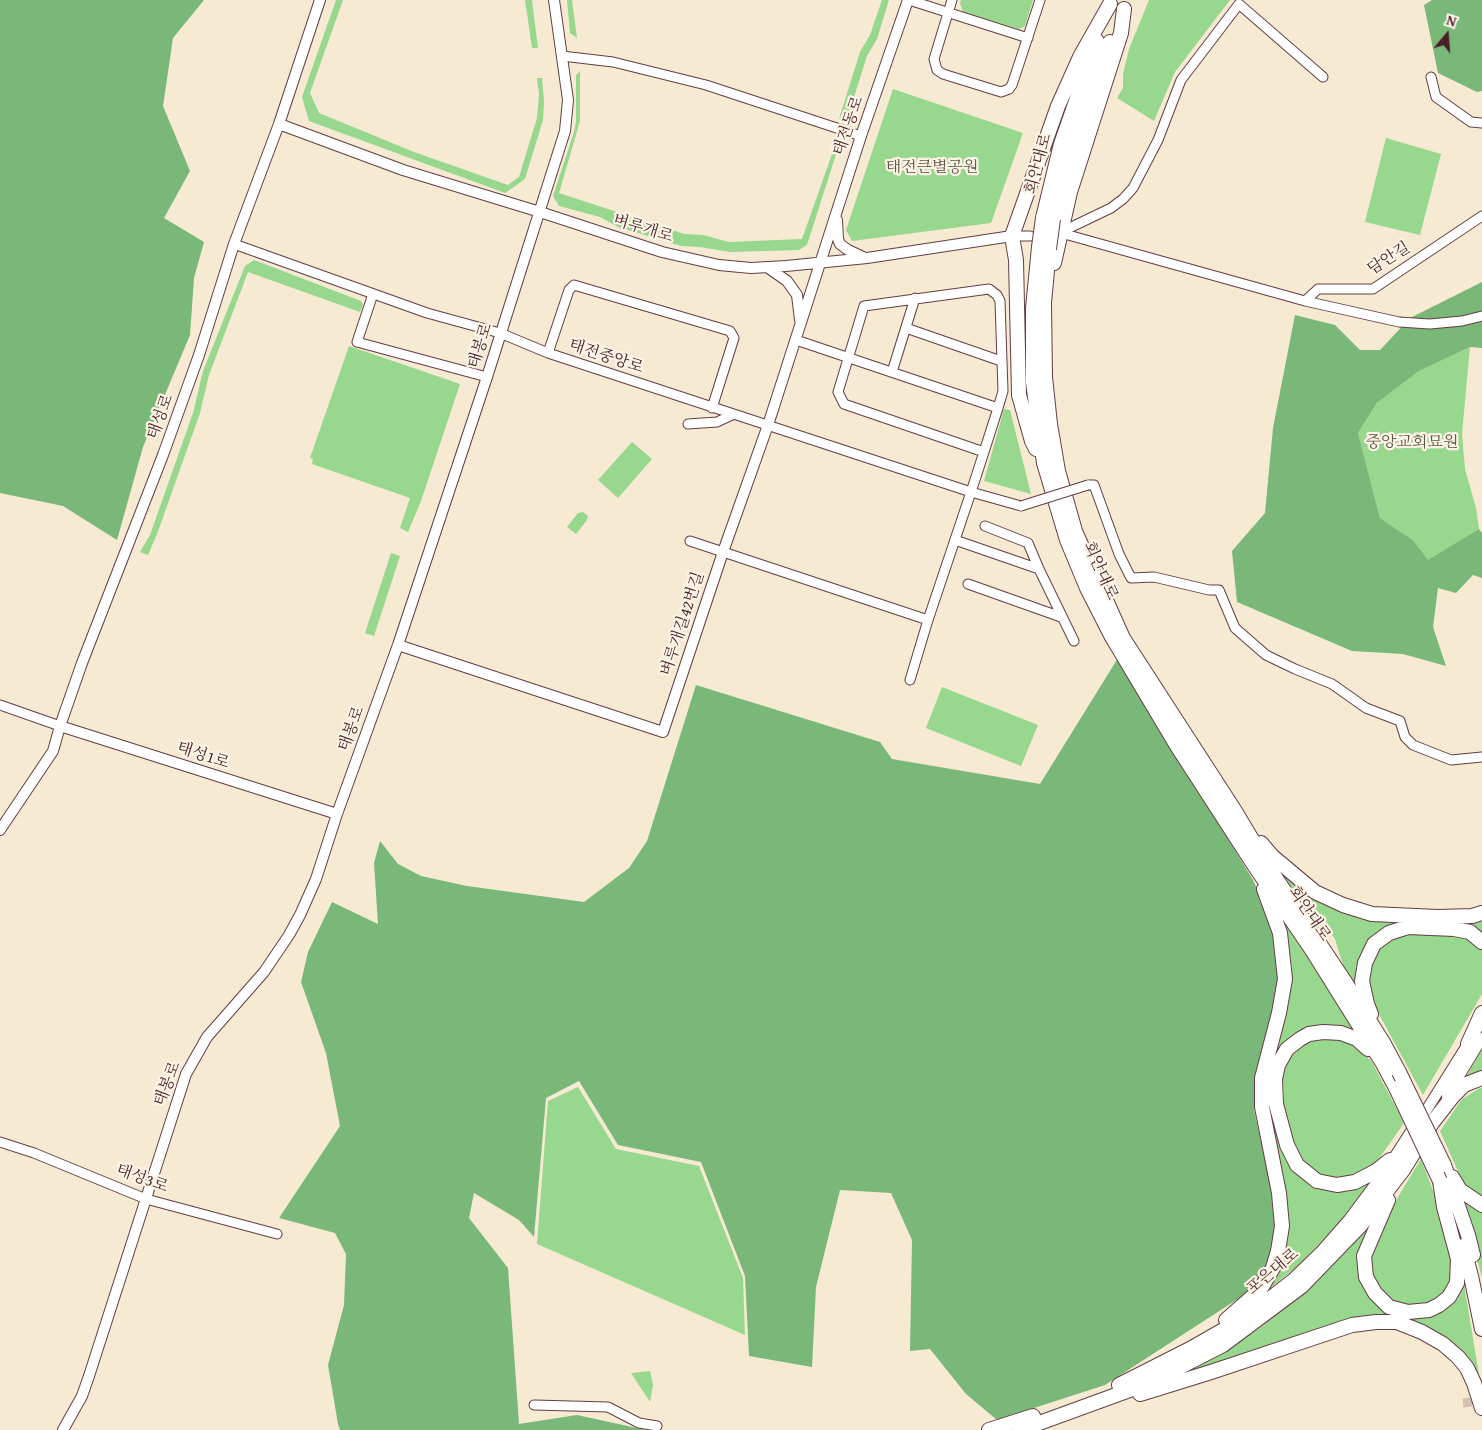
<!DOCTYPE html>
<meta charset="utf-8">
<style>
body{margin:0}
#map{position:relative;width:1482px;height:1430px;overflow:hidden;background:#f6ead2;font-family:"Gentium Book Plus",serif}
canvas{display:block}
.north{position:absolute;left:1422px;top:10px;width:50px;height:50px;-webkit-text-stroke:4px #fcf5e5;paint-order:stroke;rotate:18deg;font-size:14px;font-weight:700;line-height:20px;text-align:center;color:#4a1f2b}
.north::after{content:'';display:block;margin:auto;width:18px;height:22px;background:#4a1f2b;clip-path:polygon(50% 0,100% 100%,50% 72%,0 100%)}
</style>
<div id="map">
<canvas width="1482" height="1430"></canvas>
<div class="north">N</div>
</div>
<script>
const ctx = document.querySelector('canvas').getContext('2d');
ctx.lineJoin = 'round';
function fillPath(path, color) { ctx.fillStyle = color; ctx.fill(path, 'evenodd'); }
const poly = rows => new Path2D(rows.map(r => 'M' + r).join(''));
function stroke(path, color, width, dash) { ctx.strokeStyle = color; ctx.lineWidth = width; ctx.lineCap = dash ? 'butt' : 'round'; ctx.setLineDash(dash || []); ctx.stroke(path); }
function write(font, color, halo, rows, align = 'center') {
  ctx.font = font + ' "Gentium Book Plus","Noto Serif KR",serif'; ctx.lineWidth = 4.5; ctx.setLineDash([]); ctx.textBaseline = 'middle'; ctx.strokeStyle = halo; ctx.fillStyle = color; for (const [text, x, y, turn = 0] of rows) {
    ctx.save(); ctx.translate(x, y); ctx.rotate((+turn || 0) * Math.PI / 180); ctx.textAlign = isNaN(turn) ? turn : align; if (halo) ctx.strokeText(text, 0, 0); ctx.fillText(text, 0, 0); ctx.restore();
  }
}
const green = poly([
 [336,0,343,0,310,93,319,113,414,152,508,185,519,177,537,118,539,94,537,78,542,78,544,101,543,120,525,179,505,193,309,121,302,97],
 [525,0,532,0,538,48,532,48],
 [567,0,572,0,577,38,570,33],
 [882,0,889,0,877,39,867,56,849,113,839,119,860,52,870,35],
 [961,0,1033,0,1025,26,1019,29,963,12,960,3],
 [1149,0,1230,0,1175,72,1154,121,1117,98,1123,88,1123,74,1129,49],
 [580,71,580,121,559,193,684,234,703,235,729,242,802,239,837,140,839,145,807,245,799,250,730,252,700,247,681,246,618,227,600,217,559,206,553,196,574,132,576,122,576,75],
 [893,89,1023,133,991,223,852,241,846,230],
 [1386,138,1441,154,1420,235,1365,222],
 [254,260,361,301,363,305,360,312,248,272,209,375,200,413,157,534,148,555,140,552,150,535,193,413,203,371,245,266],
 [349,346,460,384,421,501,408,532,400,528,410,498,312,464,313,459,310,458],
 [1470,347,1462,434,1465,469,1476,508,1479,529,1428,561,1413,540,1380,518,1358,433,1377,403,1419,371],
 [1004,409,1010,410,1031,494,984,481],
 [632,442,652,459,618,498,598,480],
 [583,512,588,516,587,520,576,534,567,527,578,513],
 [391,553,400,556,374,636,365,633],
 [942,687,1038,725,1021,766,926,728],
 [1282,874,1332,906,1482,916,1482,937,1467,927,1371,938,1359,990,1344,968,1335,939,1320,918,1298,897],
 [1280,916,1360,1036,1345,1030,1287,1043,1272,1102,1277,1134,1285,1152,1329,1189,1346,1192,1374,1181,1339,1223,1301,1263,1268,1290,1286,1251,1287,1212,1270,1125,1268,1093,1272,1067,1289,1001,1292,970,1287,936],
 [1442,931,1477,941,1482,949,1482,994,1423,1095,1369,996,1369,965,1377,950,1391,937,1409,933],
 [1317,1039,1337,1039,1355,1043,1372,1062,1404,1123,1378,1160,1368,1172,1352,1178,1330,1178,1315,1173,1302,1161,1292,1147,1284,1110,1283,1075,1289,1058,1304,1045],
 [1482,1049,1482,1072,1465,1079],
 [578,1087,616,1149,699,1166,743,1278,745,1335,537,1244,548,1101],
 [1480,1088,1482,1088,1482,1198,1465,1187,1440,1131,1462,1099],
 [1421,1159,1435,1196,1455,1267,1450,1290,1441,1300,1412,1308,1389,1300,1370,1275,1367,1257,1375,1235],
 [1461,1197,1482,1210,1482,1278],
 [1371,1223,1362,1255,1373,1298,1423,1316,1463,1278,1481,1387,1471,1367,1386,1317,1185,1374,1257,1330,1298,1297,1367,1224],
 [650,1371,653,1385,650,1402,631,1373]
]);
const forest = poly([
 [0,0,204,0,173,38,163,106,190,171,164,218,204,242,194,278,190,335,143,447,117,540,63,506,0,493],
 [1432,0,1482,0,1482,91,1477,92,1438,73,1424,5],
 [1482,282,1482,348,1470,347,1419,371,1377,403,1358,433,1380,518,1413,540,1428,560,1479,529,1482,533,1482,578,1473,575,1456,593,1438,588,1433,627,1446,666,1403,654,1352,651,1237,602,1232,551,1265,513,1273,428,1295,315,1335,325,1360,350,1380,350,1410,318],
 [1118,658,1253,880,1271,921,1277,953,1277,991,1272,1020,1257,1074,1254,1110,1269,1177,1276,1223,1273,1250,1264,1276,1244,1295,1105,1385,997,1420,966,1394,930,1349,910,1351,912,1240,891,1193,840,1190,816,1287,812,1367,749,1356,745,1276,701,1162,618,1145,579,1081,546,1098,534,1237,519,1220,474,1193,469,1218,508,1268,519,1424,577,1415,646,1430,340,1430,338,1424,328,1365,344,1305,346,1254,335,1233,279,1218,340,1126,326,1053,301,982,308,952,332,902,378,924,374,863,380,841,398,864,421,876,467,886,584,902,629,868,647,841,696,685,880,742,892,759,1040,784]
]);
const minorTunnel = poly([
 [1463,1403,1482,1401]
]);
const minor = poly([
 [909,0,1028,38],
 [952,0,934,59,937,70,943,74,1001,92,1009,89,1012,85,1040,0],
 [562,56,613,62,706,85,861,136],
 [1431,77,1436,97,1471,122,1482,123],
 [1059,233,1111,208,1123,199,1133,188,1158,140,1181,80,1239,4,1323,77],
 [1061,233,1305,301,1399,322,1430,324,1462,321,1482,316],
 [1012,236,1030,236],
 [234,244,427,313,500,333,548,353,971,492,1021,506],
 [373,294,357,342,487,377],
 [1305,301,1318,289,1373,289,1482,216],
 [906,328,1001,361],
 [796,340,998,408],
 [548,353,569,290,574,285,730,331,734,338,712,408],
 [892,372,915,298],
 [688,424,717,422,732,415],
 [1088,485,1094,485,1119,554,1131,578,1154,577,1209,590,1219,590,1235,628,1266,655,1295,669,1332,684,1366,708,1400,721,1405,737,1413,745,1451,760,1482,757],
 [985,526,1028,543,1039,569],
 [955,540,1039,569,1074,641],
 [690,541,928,620],
 [968,584,1061,617],
 [910,680,928,620,971,492,984,452,998,408,1001,398,1003,391,1000,301,997,295,989,289,864,306,838,392,844,404,984,452],
 [0,705,60,726],
 [0,1142,34,1153,146,1199,277,1234],
 [534,1405,608,1407,639,1423,657,1426]
]);
const tertiary = poly([
 [279,124,403,170,540,212,662,252,719,265,751,268,786,266,867,258,1012,236],
 [837,220,838,239,840,244,848,250,863,257],
 [767,267,787,281,797,295,800,320],
 [398,645,663,732,723,552,768,425,861,136,908,0],
 [60,726,337,814],
 [0,830,53,751,60,726,82,663,163,455,199,355,234,244,279,124,320,0],
 [1447,1096,1482,1038],
 [1424,1114,1471,1039],
 [63,1430,82,1396,89,1376,186,1074,207,1037,264,972,289,935,300,915,316,879,337,814,398,645,487,377,565,131,568,100,554,0]
]);
const trunk = poly([
 [1043,218,1061,144,1097,41],
 [1053,219,1060,186,1078,124,1110,42],
 [1039,247,1033,308,1033,382,1044,463,1067,540,1087,588,1112,637,1177,746,1254,865,1312,950,1382,1062,1396,1088],
 [1049,249,1044,303,1045,377,1050,424,1058,471,1075,531,1123,638,1235,811,1269,868,1347,985,1384,1044,1399,1072],
 [1054,263,1070,192,1121,33,1124,9],
 [1036,449,1032,441,1019,395,1016,260,1012,236,1058,106,1080,57,1110,4],
 [1261,843,1272,856,1315,892,1343,905,1372,914,1438,917,1472,916,1482,913],
 [1371,1014,1367,1004,1362,981,1365,963,1374,944,1389,933,1408,927,1454,929,1470,932,1482,942],
 [1468,1044,1482,1013],
 [1368,1049,1357,1039,1341,1033,1323,1032,1309,1034,1300,1039,1287,1049,1278,1065,1275,1079,1276,1104,1287,1145,1297,1165,1317,1181,1337,1185,1355,1182,1376,1171,1390,1160],
 [1444,1165,1468,1235,1473,1255],
 [1452,1177,1460,1190,1482,1205],
 [1388,1200,1364,1256,1366,1277,1375,1293,1389,1307,1408,1312,1429,1310,1439,1305,1449,1297,1457,1283,1458,1259,1444,1207,1440,1181],
 [1463,1246,1471,1276,1482,1329],
 [1226,1320,1260,1290,1273,1268,1278,1251,1282,1226,1279,1193,1262,1107,1262,1078,1279,1013,1285,979,1280,933,1264,889],
 [1119,1385,1190,1349,1232,1325,1258,1308,1294,1280,1322,1253,1351,1220,1389,1169,1420,1121],
 [1140,1394,1211,1372,1352,1325,1376,1322,1397,1322,1422,1332,1443,1344,1458,1357,1467,1368,1474,1383,1482,1408],
 [989,1430,1033,1416],
 [1020,1430,1149,1383,1223,1345,1302,1286,1360,1226,1403,1170,1432,1123,1453,1096,1464,1085,1482,1078]
]);
const minorBridge = poly([
 [1021,506,1088,485]
]);
const trunkBridge = poly([
 [1039,247,1043,218],
 [1049,249,1053,219],
 [1399,1072,1444,1165],
 [1396,1088,1440,1181]
]);
const streetNames = [
 ["태전동로",849,126,-71],
 ["회안대로",1039,164,-75],
 ["벼루개로",643,229,17],
 ["담안길",1389,259,-32],
 ["태봉로",481,346,-73],
 ["태전중앙로",606,357,18],
 ["태성로",161,417,-70],
 ["회안대로",1100,571,66],
 ["벼루개길42번길",683,624,-72],
 ["태봉로",352,729,-70],
 ["태성1로",203,756,18],
 ["회안대로",1309,914,56],
 ["태봉로",168,1084,-69],
 ["태성3로",142,1179,20],
 ["포은대로",1273,1272,-40]
];
const parkNames = [
 ["태전큰별공원",932,168],
 ["중앙교회묘원",1412,443]
];
fillPath(green, '#97d78e');
fillPath(forest, '#79b879');
stroke(minorTunnel, '#d4c1b1', 9, [9, 4.5]);
stroke(minor, '#643d44', 11);
stroke(tertiary, '#643d44', 12);
stroke(trunk, '#643d44', 16);
stroke(minor, '#fff', 9);
stroke(tertiary, '#fff', 10);
stroke(trunk, '#fff', 14);
stroke(minorBridge, '#643d44', 11, []);
stroke(trunkBridge, '#643d44', 16, []);
stroke(minorBridge, '#fff', 9);
stroke(trunkBridge, '#fff', 14);
write('16px', '#4a1f2b', '#fcf5e5', streetNames);
write('16px', '#615649', '#fcf5e5', parkNames);
</script>
